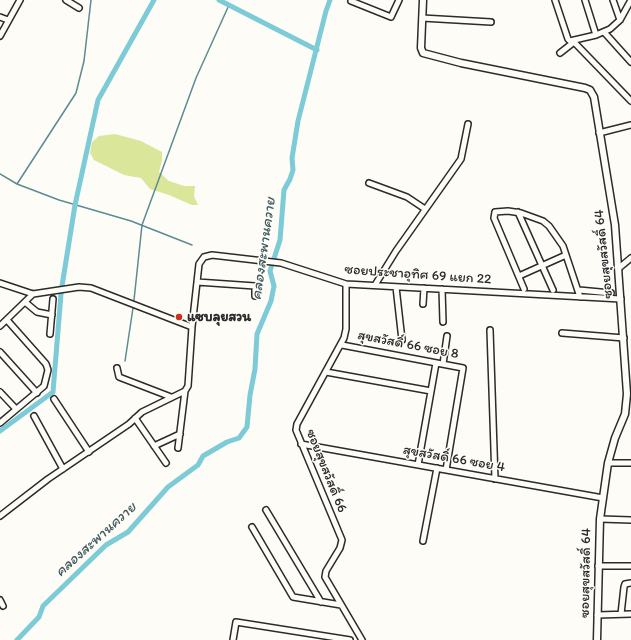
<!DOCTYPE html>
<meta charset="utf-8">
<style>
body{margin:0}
canvas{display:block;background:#fdfcf7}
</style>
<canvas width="631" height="640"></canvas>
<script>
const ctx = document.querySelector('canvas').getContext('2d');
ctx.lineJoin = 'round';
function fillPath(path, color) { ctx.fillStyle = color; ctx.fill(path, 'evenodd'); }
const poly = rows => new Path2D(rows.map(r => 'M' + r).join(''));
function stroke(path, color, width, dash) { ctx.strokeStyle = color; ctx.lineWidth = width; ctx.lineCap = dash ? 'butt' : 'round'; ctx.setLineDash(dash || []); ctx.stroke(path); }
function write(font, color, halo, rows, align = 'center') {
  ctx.font = font + ' Itim,"Playpen Sans Thai",sans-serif'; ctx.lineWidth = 3; ctx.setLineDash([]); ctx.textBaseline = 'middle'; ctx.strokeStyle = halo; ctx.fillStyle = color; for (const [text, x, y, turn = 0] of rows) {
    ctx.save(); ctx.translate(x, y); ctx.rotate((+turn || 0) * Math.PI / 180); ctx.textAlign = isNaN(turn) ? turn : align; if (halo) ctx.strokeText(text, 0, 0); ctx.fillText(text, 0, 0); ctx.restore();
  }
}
const green = poly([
 [115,134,141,141,162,152,162,160,159,172,169,181,184,186,195,186,194,196,198,205,192,205,169,195,150,189,141,178,124,175,94,160,90,153,92,142,99,136]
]);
const stream = poly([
 [0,174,17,184,59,200,131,221,192,245],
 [17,184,76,93,84,61,91,0],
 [134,300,142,225,196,78,229,5],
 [125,361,133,308]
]);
const canal = poly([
 [219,0,317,50],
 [62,286,75,205,98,100,154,0],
 [0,431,53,392,61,294],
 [17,640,39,617,43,606,106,545,128,532,168,487,198,465,203,456,227,442,239,438,247,427,250,395,255,369,257,334,271,301,274,286,270,271,280,240,284,190,290,179,293,170,292,158,298,121,326,11,330,0]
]);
const minor = poly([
 [66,0,79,8],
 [555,0,568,39,570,41,596,35,610,29,620,20,631,0],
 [585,0,596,35],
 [613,0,620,20],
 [351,1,391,17,399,0],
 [0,17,8,20],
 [422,18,491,22],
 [604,32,631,62],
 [0,36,20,0],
 [573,41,631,101],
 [560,53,574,42],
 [599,133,631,125],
 [369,183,407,197,425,209],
 [518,212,553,290],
 [619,268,631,258],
 [519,276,566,255],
 [197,282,255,286,255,296],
 [0,283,33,294,79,287,91,288,192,327,199,264,204,257,212,255,281,263,346,284,621,299],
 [346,284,346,329,344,338,297,424,296,430,342,540,340,548,326,571,325,577,362,640],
 [375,285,396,251,461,159,468,124],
 [396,287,402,340],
 [442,289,443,322],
 [524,289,494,218,495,212,508,211,521,213,543,221,549,226,563,246,580,297],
 [579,290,611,293],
 [25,302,37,312,52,315],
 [423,304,424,288],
 [0,326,33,294],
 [490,330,495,479],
 [562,333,624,338],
 [50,334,53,299],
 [342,345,463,368,446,470],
 [0,352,37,393],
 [443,364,447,336],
 [117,368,119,377,171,397],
 [326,372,431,391],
 [0,392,16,409],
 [54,399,89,452],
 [34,416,63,469],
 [135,418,166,463],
 [0,423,44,386,48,370,46,364,7,320],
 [301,444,603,498],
 [154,446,180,434],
 [178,448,185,391],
 [608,463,631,463],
 [418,465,436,363],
 [266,510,321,602],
 [0,516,48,479,129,424,142,412,185,391,188,386,192,327],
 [600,519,631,520],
 [252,527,293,597,341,605],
 [423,541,437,468],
 [598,566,631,566],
 [0,600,3,606],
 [621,614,624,587,625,584,631,583],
 [597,615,631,614],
 [233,640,236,622,350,640]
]);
const tertiary = poly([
 [423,0,421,48,423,53,461,63,585,88,590,90,594,97,615,225,627,394,625,414,615,438,608,463,600,519,597,640]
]);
const markers = [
 [179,317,4,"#c8321e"]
];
const streetNames = [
 ["ซอยสุขสวัสดิ์ 64",604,254,-96],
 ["ซอยประชาอุทิศ 69 แยก 22",418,275,4],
 ["สุขสวัสดิ์ 66 ซอย 8",408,345,11],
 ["สุขสวัสดิ์ 66 ซอย 4",454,459,10],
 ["ซอยสุขสวัสดิ์ 66",326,471,68],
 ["ซอยสุขสวัสดิ์ 64",586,573,-89]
];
const poiNames = [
 ["แซบลุยสวน",187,317]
];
const waterNames = [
 ["คลองสะพานควาย",264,249,-82],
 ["คลองสะพานควาย",96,540,-42]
];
fillPath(green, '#dae699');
stroke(stream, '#5c8b92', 1.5);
stroke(canal, '#7ccbd7', 5);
stroke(minor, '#2b2b2b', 8);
stroke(tertiary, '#2b2b2b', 9);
stroke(minor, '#fdfcf7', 5);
stroke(tertiary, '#fdfcf7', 6);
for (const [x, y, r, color] of markers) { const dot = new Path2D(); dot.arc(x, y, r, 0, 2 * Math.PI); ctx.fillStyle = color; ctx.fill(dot); stroke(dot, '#fdfcf7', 1.5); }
write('14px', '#2b2b2b', '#fdfcf7', streetNames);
write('bold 14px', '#2b2b2b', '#fdfcf7', poiNames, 'left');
write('italic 15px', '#435b5f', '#fdfcf7', waterNames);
</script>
